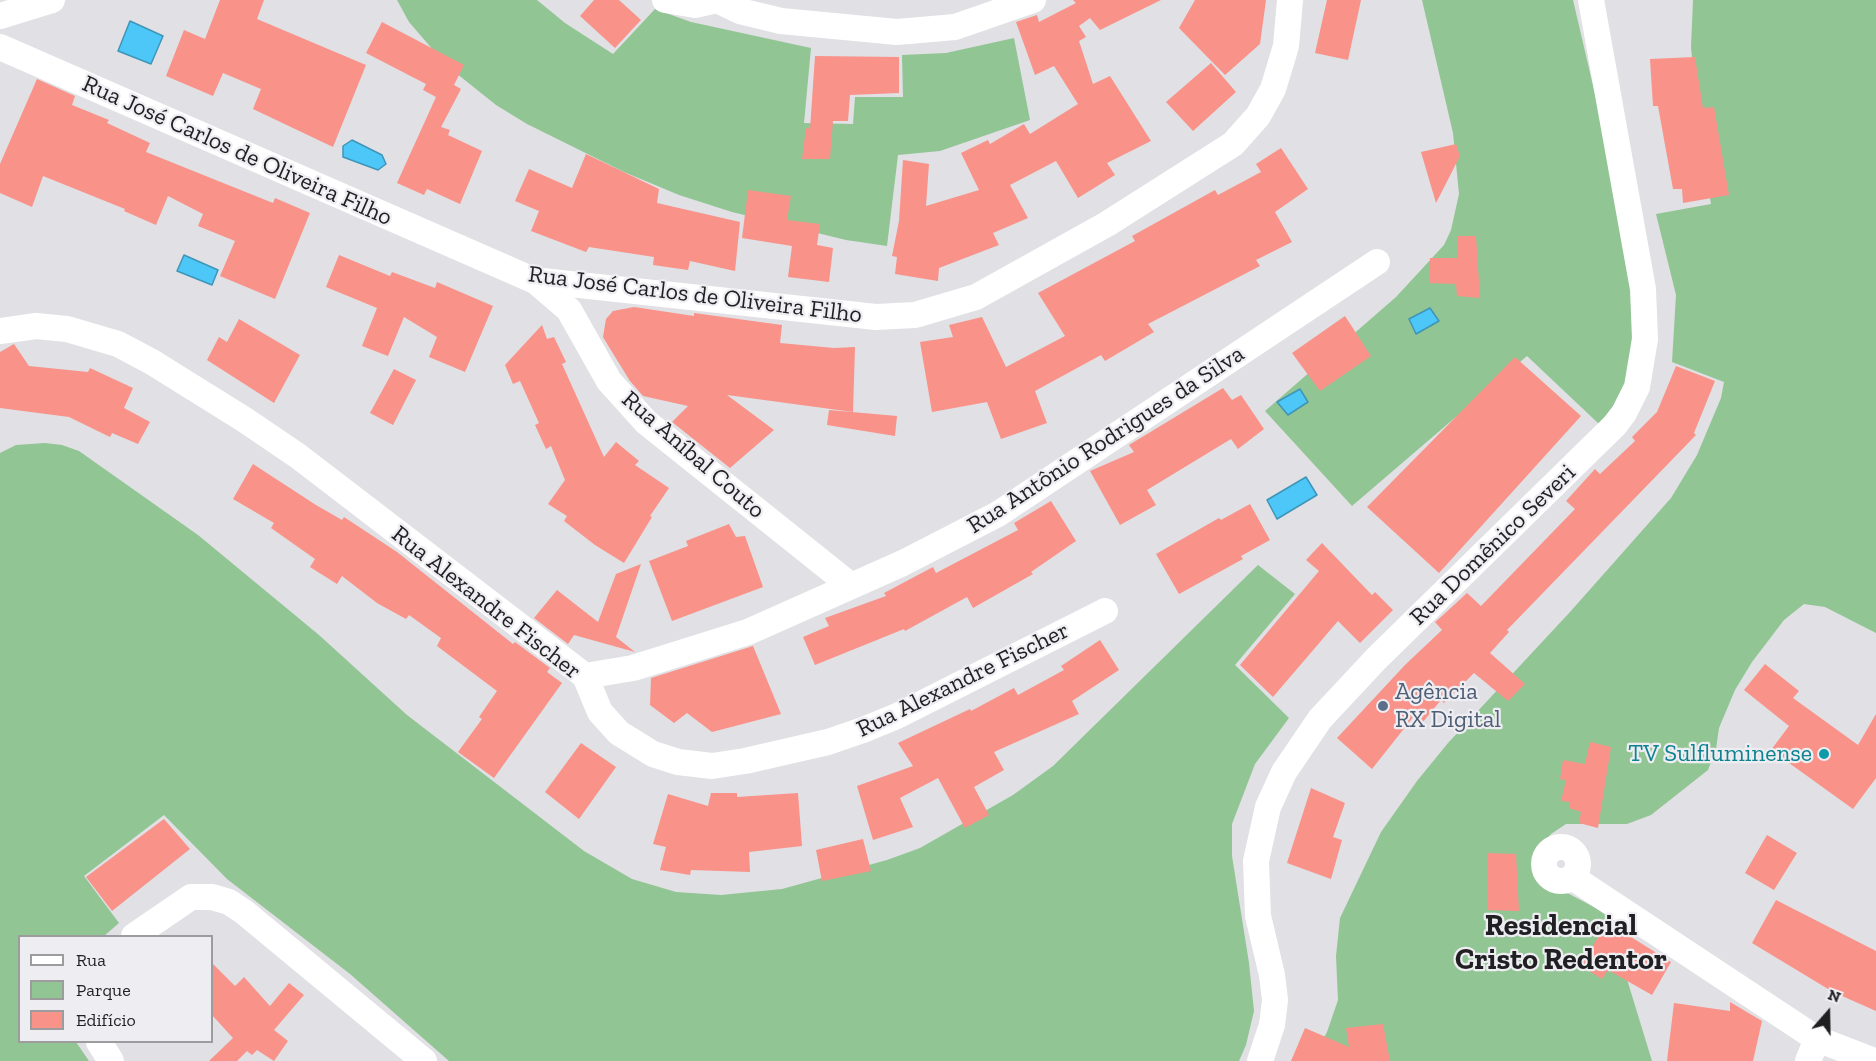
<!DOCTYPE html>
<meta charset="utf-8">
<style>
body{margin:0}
#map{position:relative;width:1876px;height:1061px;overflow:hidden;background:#e0e0e5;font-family:"Zilla Slab",serif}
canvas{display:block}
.legend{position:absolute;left:18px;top:935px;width:195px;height:108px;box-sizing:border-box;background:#eeedf2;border:2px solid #9c9b9e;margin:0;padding:8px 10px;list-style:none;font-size:18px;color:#201f21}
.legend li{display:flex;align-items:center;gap:12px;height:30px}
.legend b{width:30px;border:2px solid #9c9b9e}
.north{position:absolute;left:1798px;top:983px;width:60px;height:60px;-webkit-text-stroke:4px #eeedf2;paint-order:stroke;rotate:20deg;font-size:16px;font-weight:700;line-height:24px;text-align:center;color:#201f21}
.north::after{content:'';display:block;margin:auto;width:21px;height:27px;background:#201f21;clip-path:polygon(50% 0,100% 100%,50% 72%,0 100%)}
</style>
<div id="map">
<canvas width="1876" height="1061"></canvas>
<ul class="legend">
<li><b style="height:8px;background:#fff"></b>Rua</li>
<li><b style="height:16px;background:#92c594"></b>Parque</li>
<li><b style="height:16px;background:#f99288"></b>Edifício</li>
</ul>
<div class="north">N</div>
</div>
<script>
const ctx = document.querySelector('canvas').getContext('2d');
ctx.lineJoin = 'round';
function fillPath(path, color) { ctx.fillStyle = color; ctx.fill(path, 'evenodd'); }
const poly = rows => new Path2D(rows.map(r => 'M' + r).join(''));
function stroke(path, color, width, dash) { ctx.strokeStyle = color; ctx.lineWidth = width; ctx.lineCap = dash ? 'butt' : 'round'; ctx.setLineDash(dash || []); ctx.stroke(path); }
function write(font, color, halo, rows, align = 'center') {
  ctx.font = font + ' "Zilla Slab",serif'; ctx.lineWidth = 4.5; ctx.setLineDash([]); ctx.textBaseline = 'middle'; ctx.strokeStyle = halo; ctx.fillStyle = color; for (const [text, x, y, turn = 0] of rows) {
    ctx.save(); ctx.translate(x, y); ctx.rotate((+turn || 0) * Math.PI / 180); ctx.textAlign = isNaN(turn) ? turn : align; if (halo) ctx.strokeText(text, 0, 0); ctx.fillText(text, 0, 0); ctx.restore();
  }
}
const green = poly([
 [397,0,537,0,565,23,613,54,655,9,691,22,811,48,804,123,853,124,855,97,903,97,902,55,946,53,1014,38,1030,120,940,151,898,155,887,246,846,240,732,212,679,195,624,172,527,124,496,105,446,65,409,22],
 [1422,0,1573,0,1601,120,1629,271,1636,340,1622,395,1599,424,1527,356,1352,506,1265,411,1396,297,1444,245,1451,230,1459,194,1453,133],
 [1693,0,1876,0,1876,633,1825,607,1804,604,1784,620,1752,662,1735,690,1719,728,1716,749,1708,770,1651,815,1627,824,1566,824,1551,834,1537,852,1533,861,1539,878,1607,914,1652,1061,1311,1061,1327,1032,1338,1000,1336,956,1340,918,1381,832,1417,781,1448,743,1570,612,1671,498,1697,455,1721,398,1724,382,1672,362,1676,295,1656,214,1711,204,1698,125,1691,47],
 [45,443,62,445,79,451,198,535,319,635,407,715,584,851,632,879,676,892,721,895,782,889,887,860,920,848,1013,795,1053,766,1258,565,1295,594,1235,665,1289,718,1255,764,1232,824,1232,856,1249,963,1254,1011,1246,1045,1239,1061,449,1061,350,974,227,879,164,815,84,876,119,923,104,936,20,936,20,1042,76,1042,89,1061,0,1061,0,453,16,445]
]);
const water = poly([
 [130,21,163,36,151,64,118,51,130,21],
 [352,140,382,155,386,164,378,170,343,157,343,146,352,140],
 [184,255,218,270,212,285,177,271,184,255],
 [1430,308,1439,321,1416,334,1409,319,1430,308],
 [1300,389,1308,402,1288,415,1277,402,1300,389],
 [1306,477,1317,495,1277,519,1267,500,1306,477]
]);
const building = poly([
 [220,0,264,0,257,19,366,65,333,147,253,109,261,89,223,73,213,96,166,76,184,30,205,39],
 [594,0,619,0,641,20,615,48,580,16],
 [1073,0,1161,0,1100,30,1090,18,1079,26,1086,37,1079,41,1093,84,1110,76,1151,141,1107,163,1115,175,1078,198,1056,161,1010,185,1028,218,993,233,999,245,939,268,938,281,895,274,897,257,892,256,899,221,903,160,929,164,926,206,979,190,961,153,988,140,990,144,1024,124,1030,134,1078,104,1054,66,1035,75,1016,22,1037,15,1039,22,1076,3],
 [1195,0,1266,0,1260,44,1225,75,1179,28],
 [1327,0,1361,0,1348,60,1315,53],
 [382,22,464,65,454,85,461,89,441,127,450,130,448,135,482,151,460,204,427,189,424,195,397,183,436,97,423,90,426,84,366,53],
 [815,56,899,57,899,93,850,95,848,121,833,121,830,159,802,159,806,128,810,129],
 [1695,57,1703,108,1714,107,1729,195,1683,203,1682,189,1673,189,1658,106,1653,106,1650,59],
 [1211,63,1236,92,1193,131,1166,102],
 [37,79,75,96,72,105,109,120,107,123,150,143,146,152,273,203,275,198,310,213,275,299,220,276,235,241,198,226,203,214,168,196,156,225,124,211,125,209,43,176,32,207,0,193,0,164],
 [1456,144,1460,156,1436,203,1421,152],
 [1281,148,1308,189,1275,212,1292,242,1256,260,1260,266,1148,324,1154,332,1105,361,1101,355,1035,391,1047,423,1001,439,987,402,932,412,920,342,953,337,949,325,982,317,1006,367,1065,336,1038,293,1135,241,1132,236,1215,190,1218,195,1261,172,1256,164],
 [586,154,659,189,657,203,740,222,735,271,690,261,688,270,653,265,654,257,589,247,586,252,531,231,539,211,515,201,529,169,572,188],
 [748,190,791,196,787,220,820,224,817,245,833,248,829,282,788,277,792,246,742,238],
 [1458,236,1476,236,1480,298,1457,296,1456,284,1429,283,1430,258,1458,258],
 [339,255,390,276,392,272,435,288,437,282,493,306,465,372,429,357,437,337,404,317,388,356,362,346,377,308,326,287],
 [634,307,694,316,694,313,782,325,780,343,834,348,855,347,853,412,727,395,774,430,730,468,672,422,688,406,643,396,630,381,609,347,603,337,606,319,613,311],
 [1345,316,1371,356,1320,391,1292,353],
 [239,319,300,355,274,403,207,360,219,337,227,342],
 [542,325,547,339,554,337,566,362,562,364,604,457,616,442,639,461,635,465,669,488,650,516,652,517,624,563,595,545,564,521,567,516,548,504,565,480,551,446,546,449,535,425,539,423,520,381,513,384,505,365],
 [14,344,29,366,88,372,90,368,133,388,124,408,150,422,138,444,112,433,110,437,69,417,0,408,0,352],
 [1515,357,1581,416,1439,573,1367,507],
 [1676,366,1715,381,1694,433,1696,435,1507,630,1509,632,1490,653,1525,684,1508,701,1474,673,1444,703,1441,700,1422,723,1414,716,1372,769,1337,738,1405,665,1442,630,1435,622,1442,616,1467,593,1481,606,1575,509,1566,501,1595,469,1600,474,1635,441,1632,437,1657,412],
 [394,369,416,380,393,425,370,413],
 [1223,388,1232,400,1241,395,1264,429,1238,449,1231,439,1147,490,1156,505,1120,525,1090,471,1134,452,1129,445],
 [829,410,897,416,895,436,827,425],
 [253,464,316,505,342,520,344,517,397,552,513,644,515,642,550,668,547,672,562,683,494,778,458,752,482,719,479,717,497,691,437,646,441,638,409,615,406,619,377,603,342,576,337,584,310,567,315,559,271,528,274,523,233,499],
 [1051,501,1076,541,1031,572,1033,574,973,608,967,597,905,631,904,629,815,665,803,637,829,626,825,618,886,596,884,593,933,567,936,573,1018,530,1014,523],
 [1250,504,1270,540,1241,556,1243,559,1179,594,1156,554,1219,518,1221,520],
 [729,524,736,537,745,536,763,587,672,621,649,561,688,546,686,541],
 [1322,543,1372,595,1375,592,1393,610,1360,643,1338,621,1273,697,1240,665,1319,571,1306,560],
 [641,564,616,637,635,652,574,635,568,644,534,618,557,590,598,622,616,574],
 [1100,640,1119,670,1072,701,1079,714,994,752,1004,770,974,787,989,815,965,828,938,778,900,798,913,827,873,840,857,786,913,766,898,743,970,709,971,711,1014,688,1018,695,1064,670,1061,666],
 [753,646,781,714,712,732,687,713,674,723,650,705,651,678],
 [1765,664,1799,691,1793,698,1858,745,1876,714,1876,778,1853,809,1771,750,1789,726,1744,690],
 [1590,742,1611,747,1598,828,1579,823,1581,812,1569,808,1570,802,1561,801,1566,780,1560,779,1563,760,1585,764],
 [581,743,616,767,579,819,545,792],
 [1311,788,1345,803,1333,837,1342,840,1331,879,1287,863],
 [711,793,737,793,737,797,798,793,802,846,749,852,750,872,691,870,690,875,660,870,666,847,653,844,668,794,708,806],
 [164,819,190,849,112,911,86,877],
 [1767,835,1797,853,1774,890,1745,873],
 [863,839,871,871,822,881,816,850],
 [1487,853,1516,854,1519,911,1487,910],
 [1776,900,1876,951,1876,1011,1833,992,1752,943],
 [1607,922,1671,962,1652,995,1608,970,1602,979,1581,966],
 [212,963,235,986,244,977,270,1006,289,983,304,995,274,1030,288,1041,274,1061,257,1050,252,1055,247,1051,237,1061,209,1061,233,1038,212,1015],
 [1730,1002,1762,1021,1753,1061,1667,1061,1674,1003,1730,1011],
 [1383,1024,1390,1061,1291,1061,1305,1028,1349,1047,1346,1028]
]);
const minor = poly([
 [665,0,695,5,717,0,740,11,781,21,897,32,955,27,1033,0],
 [0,16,52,0],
 [0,47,533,280,876,317,915,315,976,297,1107,224,1233,144,1258,116,1273,89,1286,46,1290,0],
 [534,280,569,310,609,381,646,422,850,585],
 [0,331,36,326,67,329,118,344,152,362,245,420,298,456,585,676,600,712,619,733,653,754,678,762,712,766,745,761,828,742,863,730,897,716,1105,611],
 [585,676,633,668,748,632,903,563,998,514,1377,262],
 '1544 864a17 17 0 1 1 34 0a17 17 0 1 1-34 0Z',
 [1572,877,1817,1039,1874,1061],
 [134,936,191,897,212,897,229,902,244,912,424,1061],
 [99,1042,111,1061],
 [1260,1061,1272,1025,1275,1000,1272,975,1258,916,1256,861,1268,807,1284,772,1320,719,1376,659,1615,425,1624,413,1637,387,1645,339,1643,289,1591,0],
 [1808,1061,1817,1039]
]);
const markers = [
 [1383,706,6,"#5c6f8a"],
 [1824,754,6,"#0f9aa8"]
];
const streetNames = [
 ["Rua José Carlos de Oliveira Filho",237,151,24],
 ["Rua José Carlos de Oliveira Filho",695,295,7],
 ["Rua Antônio Rodrigues da Silva",1106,440,-33],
 ["Rua Aníbal Couto",693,455,41],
 ["Rua Domênico Severi",1493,545,-44],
 ["Rua Alexandre Fischer",486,603,38],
 ["Rua Alexandre Fischer",963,680,-26]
];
const serviceNames = [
 ["Agência",1395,692],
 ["RX Digital",1395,720]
];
const cultureNames = [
 ["TV Sulfluminense",1812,754]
];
const districtNames = [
 ["Residencial",1561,926],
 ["Cristo Redentor",1561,960]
];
fillPath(green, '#92c594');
fillPath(water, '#4cc7f7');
stroke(water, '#3f95b7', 1.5);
fillPath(building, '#f99288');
stroke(minor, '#fff', 26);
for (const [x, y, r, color] of markers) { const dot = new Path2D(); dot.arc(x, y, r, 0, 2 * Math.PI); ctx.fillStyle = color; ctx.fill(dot); stroke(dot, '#eeedf2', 2); }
write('24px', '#201f21', '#eeedf2', streetNames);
write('24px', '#4e5e75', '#eeedf2', serviceNames, 'left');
write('24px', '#0d838f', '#eeedf2', cultureNames, 'right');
write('bold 30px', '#201f21', '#eeedf2', districtNames);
</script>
